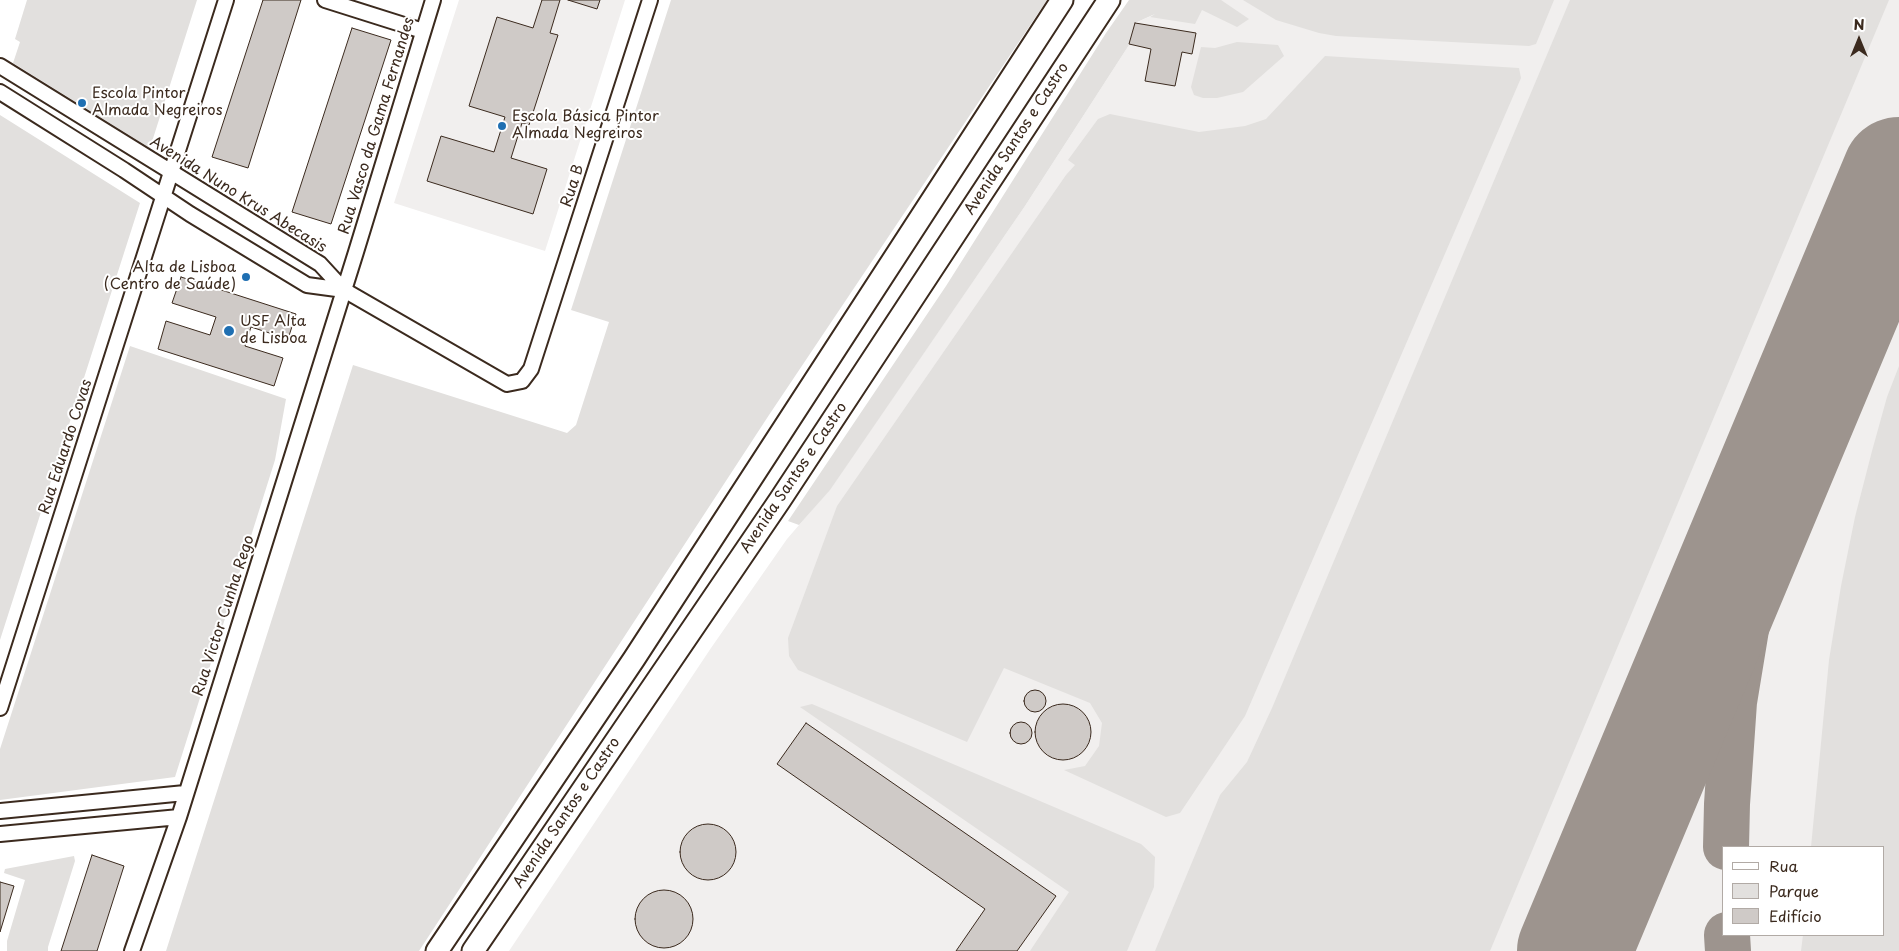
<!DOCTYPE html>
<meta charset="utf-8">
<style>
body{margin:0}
#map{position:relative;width:1899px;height:951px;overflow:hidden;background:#fff;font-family:"Playpen Sans",sans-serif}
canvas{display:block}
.legend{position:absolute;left:1722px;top:846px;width:162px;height:90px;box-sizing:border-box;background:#fff;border:1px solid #b1aaa5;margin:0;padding:6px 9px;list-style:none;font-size:15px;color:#3b2a1e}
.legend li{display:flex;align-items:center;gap:10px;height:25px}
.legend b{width:25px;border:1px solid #b1aaa5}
.north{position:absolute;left:1834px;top:15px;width:50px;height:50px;-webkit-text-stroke:4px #fff;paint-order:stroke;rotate:0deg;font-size:14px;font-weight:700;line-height:20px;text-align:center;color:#3b2a1e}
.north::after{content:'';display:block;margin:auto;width:18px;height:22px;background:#3b2a1e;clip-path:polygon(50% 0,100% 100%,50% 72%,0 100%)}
</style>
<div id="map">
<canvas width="1899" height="951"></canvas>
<ul class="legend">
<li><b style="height:6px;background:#fff"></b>Rua</li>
<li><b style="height:14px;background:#e2e0de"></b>Parque</li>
<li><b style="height:14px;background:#cfcac7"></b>Edifício</li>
</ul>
<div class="north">N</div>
</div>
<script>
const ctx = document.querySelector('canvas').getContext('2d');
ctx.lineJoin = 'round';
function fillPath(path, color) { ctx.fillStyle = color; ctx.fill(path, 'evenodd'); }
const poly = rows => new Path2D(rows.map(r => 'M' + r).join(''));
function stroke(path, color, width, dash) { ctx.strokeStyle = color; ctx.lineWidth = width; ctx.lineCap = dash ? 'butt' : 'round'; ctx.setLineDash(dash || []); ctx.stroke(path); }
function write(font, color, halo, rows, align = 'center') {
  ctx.font = font + ' "Playpen Sans",sans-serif'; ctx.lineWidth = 4; ctx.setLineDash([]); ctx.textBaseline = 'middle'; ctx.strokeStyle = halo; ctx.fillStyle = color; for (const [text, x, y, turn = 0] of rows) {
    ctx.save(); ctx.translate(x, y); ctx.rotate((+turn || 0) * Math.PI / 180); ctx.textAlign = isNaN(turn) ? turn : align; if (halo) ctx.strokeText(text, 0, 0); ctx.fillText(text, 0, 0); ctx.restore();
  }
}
const built = poly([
 [459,0,625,0,545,251,394,203],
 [1188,0,1899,0,1899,951,509,951,711,648,787,539,830,489,1025,206,1129,45,1135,23],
 [1723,847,1883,847,1883,935,1723,935]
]);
const green = poly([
 [27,0,197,0,150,148,13,63,20,42,15,39],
 [671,0,1047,0,769,415,419,951,166,951,353,365,567,433,576,425,609,322,571,310],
 [1129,0,1221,0,1249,19,1237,27,1202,10,1195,24,1150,17,1155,14,1135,23,1129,45,1025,206,830,490,799,525,788,521,946,286,1106,33],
 [1243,0,1554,0,1536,44,1529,46,1336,36,1319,33,1276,20],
 [1570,0,1889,0,1490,951,1155,951,1220,795,1247,762,1272,708],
 [1237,42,1278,45,1284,56,1243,92,1217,98,1203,98,1194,95,1191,87,1201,47,1215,48],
 [1325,56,1519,68,1521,78,1245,716,1180,813,1166,817,1064,770,1085,766,1099,746,1102,723,1090,703,1004,668,967,742,798,670,789,656,788,638,837,506,1066,175,1075,165,1068,160,1098,119,1110,114,1199,132,1245,126,1266,119],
 [0,115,140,203,0,640],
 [130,346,286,399,275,460,175,777,0,800,0,749],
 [1899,366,1899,951,1801,951,1803,935,1883,935,1883,847,1811,847,1829,660,1841,586,1855,517,1872,451,1887,397],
 [812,704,1141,844,1155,857,1154,887,1127,951,1030,951,1069,892,800,707],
 [74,856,75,861,48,947,48,951,7,951,7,941,25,880,4,873,5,869]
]);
const taxiway = poly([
 [1726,847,1727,804,1734,702,1750,605,1772,516,1804,412,1834,330],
 [1727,935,1728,951]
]);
const runway = poly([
 [1574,951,1899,174]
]);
const building = poly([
 [263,0,301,0,248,168,212,157,263,0],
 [542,0,560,0,550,33,558,35,529,125,522,123,511,158,547,169,533,214,427,181,441,136,494,152,505,117,469,106,497,17,533,28,542,0],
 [568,0,600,0,597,9,568,0],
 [1135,23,1196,33,1192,54,1182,52,1175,86,1145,81,1151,49,1129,44,1135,23],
 [352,28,391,40,331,224,292,212,352,28],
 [181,277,296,314,288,339,251,327,245,346,283,358,274,386,158,349,166,321,210,335,216,317,172,303,181,277],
 '1024 701a11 11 0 1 1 22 0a11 11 0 1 1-22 0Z',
 '1035 732a28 28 0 1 1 56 0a28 28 0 1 1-56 0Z',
 '1010 733a11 11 0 1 1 22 0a11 11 0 1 1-22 0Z',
 [806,723,1056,896,1017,951,956,951,985,909,777,764,806,723],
 '680 852a28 28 0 1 1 56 0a28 28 0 1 1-56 0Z',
 [92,855,124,866,97,951,61,951,92,855],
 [0,882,14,886,0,932,0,882],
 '635 919a29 29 0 1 1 58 0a29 29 0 1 1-58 0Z'
]);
const street = poly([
 [325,0,423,31],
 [0,66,320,264,344,290,507,384,522,381,531,369,650,0],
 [0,92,124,170,190,214,307,285,344,290],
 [0,708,226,0],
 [0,811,185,793],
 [0,834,179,817],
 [132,951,179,817,356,252,433,0]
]);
const primary = poly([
 [437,951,634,659,1062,0],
 [473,951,780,500,1109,0]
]);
const markers = [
 [82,103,5,"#1f6fb2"],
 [502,126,5,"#1f6fb2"],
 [246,277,5,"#1f6fb2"],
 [229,331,6,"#1f6fb2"]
];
const poiNames = [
 ["Escola Pintor",92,94],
 ["Almada Negreiros",92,111],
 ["Escola Básica Pintor",512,117],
 ["Almada Negreiros",512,134],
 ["Alta de Lisboa",236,268,"right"],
 ["(Centro de Saúde)",236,285,"right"],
 ["USF Alta",240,322],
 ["de Lisboa",240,339]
];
const streetNames = [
 ["Rua Vasco da Gama Fernandes",377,126,-73],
 ["Avenida Santos e Castro",1017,139,-57],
 ["Rua B",573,186,-72],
 ["Avenida Nuno Krus Abecasis",238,195,32],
 ["Rua Eduardo Covas",66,447,-72],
 ["Avenida Santos e Castro",794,478,-56],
 ["Rua Victor Cunha Rego",224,616,-72],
 ["Avenida Santos e Castro",567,813,-56]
];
fillPath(built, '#f1efee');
fillPath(green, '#e2e0de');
stroke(taxiway, '#9d948e', 46);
stroke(runway, '#9d948e', 114);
fillPath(building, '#cfcac7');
stroke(building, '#3b2a1e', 1);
stroke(street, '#3b2a1e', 18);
stroke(primary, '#3b2a1e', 25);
stroke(street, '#fff', 14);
stroke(primary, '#fff', 21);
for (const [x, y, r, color] of markers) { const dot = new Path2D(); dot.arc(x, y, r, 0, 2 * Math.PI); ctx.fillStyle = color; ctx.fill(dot); stroke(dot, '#fff', 2); }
write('15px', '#3b2a1e', '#fff', poiNames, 'left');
write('15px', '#3b2a1e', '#fff', streetNames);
</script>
